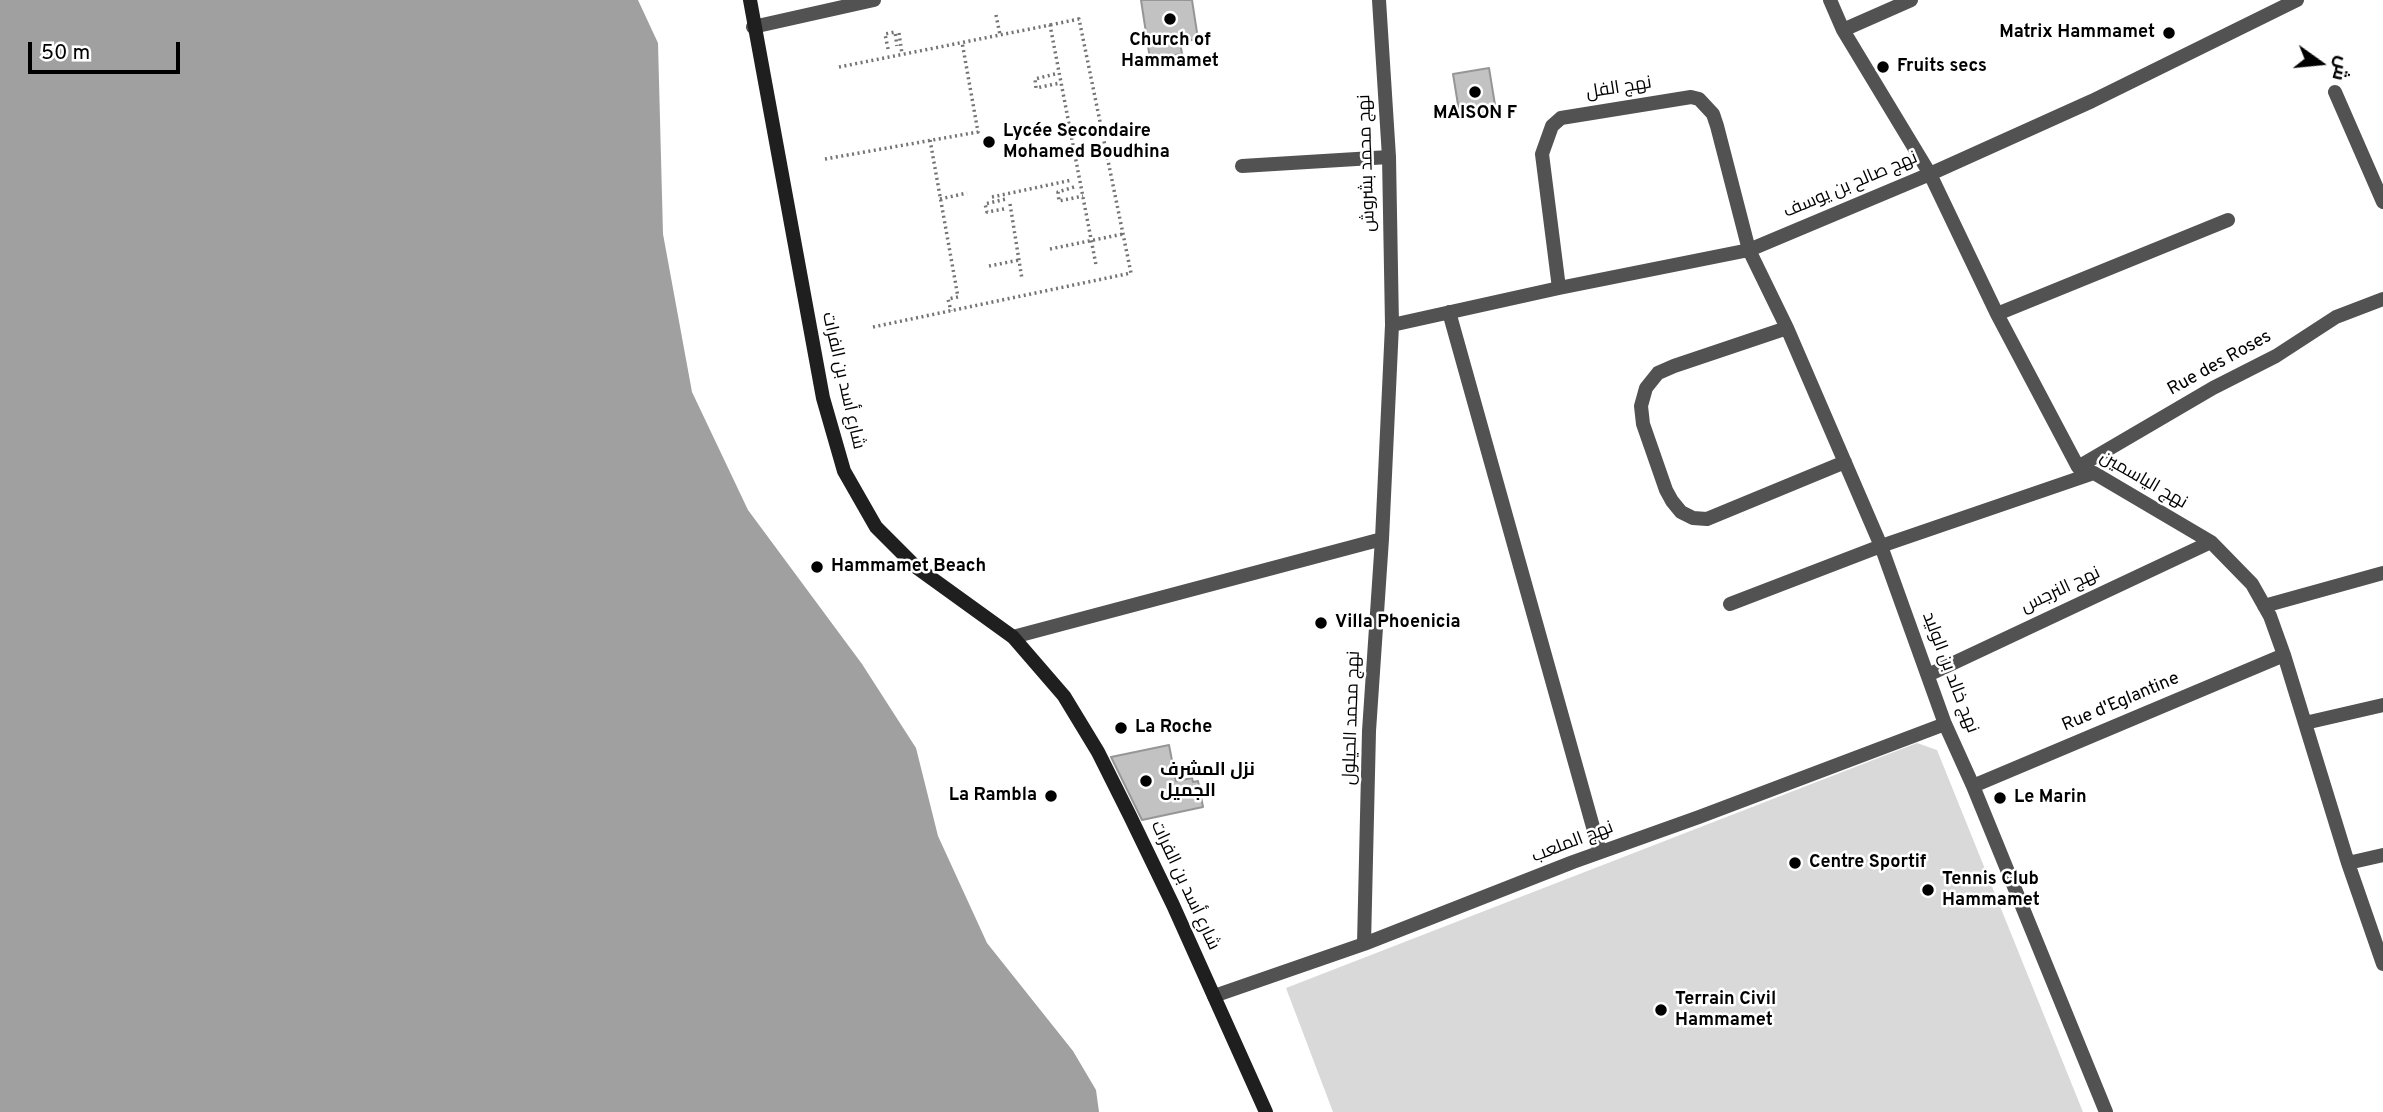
<!DOCTYPE html>
<meta charset="utf-8">
<style>
body{margin:0}
#map{position:relative;width:2383px;height:1112px;overflow:hidden;background:#fff;font-family:Overpass,Cairo,sans-serif}
canvas{display:block}
.north{position:absolute;left:2285px;top:28px;width:70px;height:70px;-webkit-text-stroke:5px #fff;paint-order:stroke;rotate:105deg;font-size:19px;font-weight:700;line-height:28px;text-align:center;color:#000}
.north::after{content:'';display:block;margin:auto;width:24px;height:32px;background:#000;clip-path:polygon(50% 0,100% 100%,50% 72%,0 100%)}
.scale{position:absolute;left:28px;top:42px;width:152px;height:32px;box-sizing:border-box;border:4px solid #000;border-top:0;padding-left:9px;font-size:21px;line-height:24px;white-space:nowrap;color:#000;-webkit-text-stroke:5px #fff;paint-order:stroke}
</style>
<div id="map">
<canvas width="2383" height="1112"></canvas>
<div class="north">ش</div>
<div class="scale">50 m</div>
</div>
<script>
const ctx = document.querySelector('canvas').getContext('2d');
ctx.lineJoin = 'round';
function fillPath(path, color) { ctx.fillStyle = color; ctx.fill(path, 'evenodd'); }
const poly = rows => new Path2D(rows.map(r => 'M' + r).join(''));
function stroke(path, color, width, dash) { ctx.strokeStyle = color; ctx.lineWidth = width; ctx.lineCap = dash ? 'butt' : 'round'; ctx.setLineDash(dash || []); ctx.stroke(path); }
function write(font, color, halo, rows, align = 'center') {
  ctx.font = font + ' Overpass,Cairo,sans-serif'; ctx.lineWidth = 5; ctx.setLineDash([]); ctx.textBaseline = 'middle'; ctx.strokeStyle = halo; ctx.fillStyle = color; for (const [text, x, y, turn = 0] of rows) {
    ctx.save(); ctx.translate(x, y); ctx.rotate((+turn || 0) * Math.PI / 180); ctx.textAlign = isNaN(turn) ? turn : align; if (halo) ctx.strokeText(text, 0, 0); ctx.fillText(text, 0, 0); ctx.restore();
  }
}
const green = poly([
 [1917,743,1937,750,2083,1112,1333,1112,1286,988]
]);
const water = poly([
 [0,0,638,0,658,43,663,234,692,392,748,510,862,664,916,748,938,836,987,943,1073,1051,1096,1090,1099,1112,0,1112]
]);
const building = poly([
 [1141,0,1192,0,1198,39,1180,42,1182,54,1150,59,1141,0],
 [1489,68,1496,111,1460,117,1453,74,1489,68],
 [1169,745,1176,781,1192,778,1193,782,1198,781,1203,807,1142,820,1111,757,1169,745]
]);
const path = poly([
 [996,15,1000,35],
 [899,33,902,54],
 [888,49,885,34,895,32,897,46],
 [839,67,1050,25,1096,265],
 [1055,74,1035,79,1036,88,1060,83],
 [930,140,958,297,948,299,951,311],
 [825,159,978,132,962,42],
 [1074,187,1058,192,1059,201,1083,196],
 [992,197,1072,180],
 [940,199,967,193],
 [1010,204,1022,279],
 [1004,209,987,212,985,204,1006,199],
 [1050,249,1123,234],
 [989,266,1019,260],
 [873,327,1131,273,1079,19,1050,25]
]);
const street = poly([
 [1830,0,1843,30,1930,174,1997,314,2078,467,2094,473,2211,542,2252,584,2270,616,2284,655,2348,863,2383,964],
 [753,27,874,0],
 [1843,30,1911,0],
 [2335,92,2383,202],
 [1242,166,1389,157],
 [1559,288,1542,154,1552,126,1561,118,1691,97,1699,99,1713,114,1717,126,1749,250,1787,328,1881,546,1945,724,1973,786,2106,1112],
 [1449,312,1600,852],
 [1997,314,2228,220],
 [1392,325,1559,288,1749,250,1930,174,2092,101,2297,0],
 [1787,328,1674,366,1658,373,1646,388,1641,406,1643,424,1666,490,1672,501,1681,512,1693,518,1707,519,1845,462],
 [2078,467,2213,388,2276,356,2336,317,2383,299],
 [1730,604,1881,546,2094,473],
 [2264,606,2383,573],
 [1013,637,1382,539],
 [1928,675,2211,542],
 [2305,723,2383,705],
 [1973,786,2284,655],
 [2348,863,2383,855],
 [1364,944,1369,731,1382,539,1392,325,1389,157,1379,0],
 [1214,996,1364,944,1573,862,1699,817,1945,724]
]);
const secondary = poly([
 [750,0,823,398,844,471,876,527,916,567,1013,637,1064,696,1098,752,1130,816,1173,905,1266,1112]
]);
const markers = [
 [1170,19,7,"#000"],
 [2169,33,7,"#000"],
 [1883,67,7,"#000"],
 [1475,92,7,"#000"],
 [989,142,7,"#000"],
 [817,567,7,"#000"],
 [1321,623,7,"#000"],
 [1121,728,7,"#000"],
 [1146,781,7,"#000"],
 [1051,796,7,"#000"],
 [2000,798,7,"#000"],
 [1795,863,7,"#000"],
 [1928,890,7,"#000"],
 [1661,1010,7,"#000"]
];
const poiNames = [
 ["Matrix Hammamet",2155,33,"right"],
 ["Church of",1170,41,"center"],
 ["Hammamet",1170,62,"center"],
 ["Fruits secs",1897,67],
 ["MAISON F",1475,114,"center"],
 ["Lycée Secondaire",1003,132],
 ["Mohamed Boudhina",1003,153],
 ["Hammamet Beach",831,567],
 ["Villa Phoenicia",1335,623],
 ["La Roche",1135,728],
 ["نزل المشرف",1160,771],
 ["الجميل",1160,792],
 ["La Rambla",1037,796,"right"],
 ["Le Marin",2014,798],
 ["Centre Sportif",1809,863],
 ["Tennis Club",1942,880],
 ["Hammamet",1942,901],
 ["Terrain Civil",1675,1000],
 ["Hammamet",1675,1021]
];
const streetNames = [
 ["نهج الفل",1619,89,-9],
 ["نهج محمد بشروش",1368,163,-92],
 ["نهج صالح بن يوسف",1851,186,-23],
 ["Rue des Roses",2220,364,-29],
 ["شارع أسد بن الفرات",842,381,77],
 ["نهج الياسمين",2143,481,30],
 ["نهج النرجس",2061,591,-25],
 ["نهج خالد بن الوليد",1949,673,69],
 ["Rue d'Eglantine",2121,703,-23],
 ["نهج محمد الحيلول",1353,718,-88],
 ["نهج الملعب",1573,843,-21],
 ["شارع أسد بن الفرات",1184,886,65]
];
fillPath(green, '#d9d9d9');
fillPath(water, '#a0a0a0');
fillPath(building, '#c2c2c2');
stroke(building, '#969696', 2);
stroke(path, '#747474', 3.5, [2, 3.5]);
stroke(street, '#525252', 14);
stroke(secondary, '#1f1f1f', 14);
for (const [x, y, r, color] of markers) { const dot = new Path2D(); dot.arc(x, y, r, 0, 2 * Math.PI); ctx.fillStyle = color; ctx.fill(dot); stroke(dot, '#fff', 2.5); }
write('bold 18px', '#000', '#fff', poiNames, 'left');
write('18px', '#000', '#fff', streetNames);
</script>
